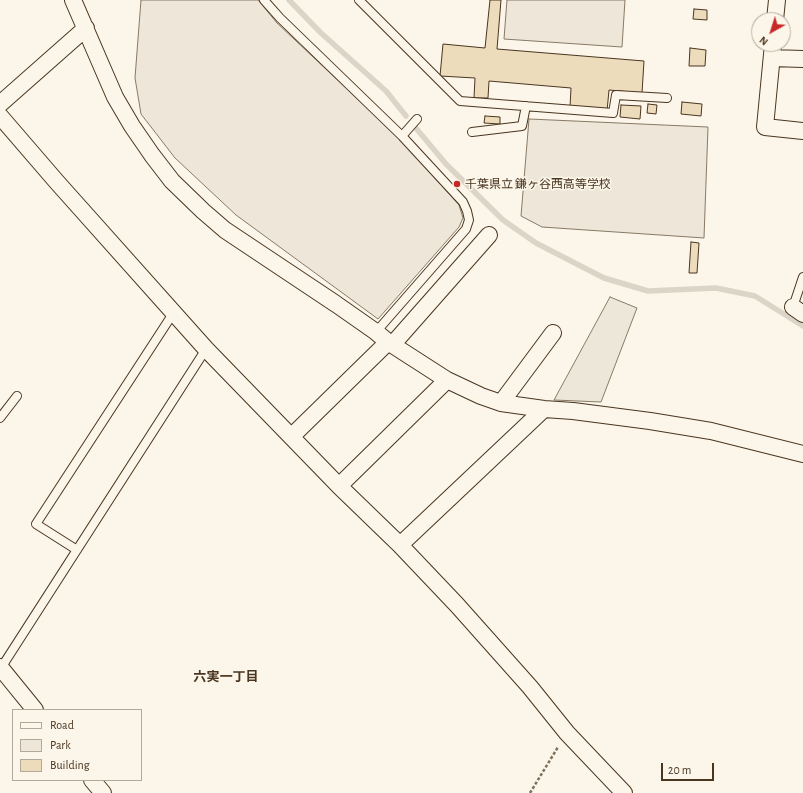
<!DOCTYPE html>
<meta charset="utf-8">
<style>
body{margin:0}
#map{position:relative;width:803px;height:793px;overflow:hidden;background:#fbf6e9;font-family:"Alegreya Sans",sans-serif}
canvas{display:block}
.legend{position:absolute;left:12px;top:709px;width:130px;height:72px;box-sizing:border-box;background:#fbf6e9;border:1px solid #b4a999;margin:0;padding:5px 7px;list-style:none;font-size:12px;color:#4a3520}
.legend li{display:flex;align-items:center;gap:8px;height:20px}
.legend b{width:20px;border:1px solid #b4a999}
.north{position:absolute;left:751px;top:12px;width:40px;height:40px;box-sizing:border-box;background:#fbf6e9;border:1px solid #b4a999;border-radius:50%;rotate:219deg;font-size:11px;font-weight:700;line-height:16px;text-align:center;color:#4a3520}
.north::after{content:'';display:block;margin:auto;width:14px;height:18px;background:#c62828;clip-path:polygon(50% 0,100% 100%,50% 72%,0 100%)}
.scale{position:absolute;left:661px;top:763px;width:53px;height:18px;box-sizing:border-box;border:2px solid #4a3520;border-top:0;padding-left:5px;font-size:12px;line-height:14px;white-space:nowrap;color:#4a3520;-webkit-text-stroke:3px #fbf6e9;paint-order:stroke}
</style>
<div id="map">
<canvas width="803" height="793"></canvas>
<ul class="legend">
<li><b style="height:5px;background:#fbf6e9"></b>Road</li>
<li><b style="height:11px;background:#ede6d9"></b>Park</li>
<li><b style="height:11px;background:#ecdcbc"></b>Building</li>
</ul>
<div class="north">N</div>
<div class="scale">20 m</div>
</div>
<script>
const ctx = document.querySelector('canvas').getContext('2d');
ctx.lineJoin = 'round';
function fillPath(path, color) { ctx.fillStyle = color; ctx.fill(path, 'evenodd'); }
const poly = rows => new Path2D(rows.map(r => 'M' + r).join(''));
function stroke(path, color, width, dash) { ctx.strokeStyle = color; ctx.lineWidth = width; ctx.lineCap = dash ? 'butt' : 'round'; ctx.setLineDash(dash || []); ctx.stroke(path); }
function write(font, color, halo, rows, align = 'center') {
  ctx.font = font + ' "Alegreya Sans","Noto Sans JP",sans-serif'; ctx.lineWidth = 3; ctx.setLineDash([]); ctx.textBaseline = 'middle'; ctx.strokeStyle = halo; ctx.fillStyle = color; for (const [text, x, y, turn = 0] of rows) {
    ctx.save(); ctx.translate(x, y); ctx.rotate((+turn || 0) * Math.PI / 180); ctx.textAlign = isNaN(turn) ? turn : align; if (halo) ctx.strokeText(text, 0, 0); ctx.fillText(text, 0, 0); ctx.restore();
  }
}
const green = poly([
 [141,0,258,0,277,23,399,138,459,205,463,218,459,227,378,319,236,215,175,158,141,114,135,78,141,0],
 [507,0,625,0,622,47,504,39,507,0],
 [529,119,708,127,704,238,542,227,521,216,529,119]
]);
const parking = poly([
 [610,297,637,308,601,402,554,400,610,297]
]);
const stream = poly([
 [289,0,321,33,386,91,406,116],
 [415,127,446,164,503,220,536,243,604,278,648,291,716,288,755,296,803,326]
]);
const building = poly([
 [490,0,501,0,497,49,644,61,642,93,609,90,607,111,570,107,571,88,489,81,488,98,474,98,475,78,440,76,443,44,485,48,490,0],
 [694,9,707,10,707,20,693,19,694,9],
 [690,48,706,50,705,66,689,66,690,48],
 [682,102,702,104,701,116,681,114,682,102],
 [648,104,657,105,656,114,647,113,648,104],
 [621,105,641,106,640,119,620,117,621,105],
 [485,116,500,117,500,124,484,123,485,116],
 [691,242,699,243,697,273,689,273,691,242]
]);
const path = poly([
 [530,793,558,747]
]);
const service = poly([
 [264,0,280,18,402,136,463,202,467,211,469,220,466,229,376,332],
 [359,0,460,101,613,113,616,95,667,98],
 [472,132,522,126,526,106],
 [402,136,417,119],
 [793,307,803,277],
 [0,418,17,396],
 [77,550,36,524,174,312],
 [1,668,206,349]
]);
const minor = poly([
 [73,0,115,97,132,126,152,155,172,181,203,211,225,230,336,304,376,332,388,342,447,380,481,396,501,403,544,409,573,411,650,421,711,431,803,454],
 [775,20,777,0],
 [773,44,765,127,803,131],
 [772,58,803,59],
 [0,104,86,28],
 [0,116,56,181,206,349,339,486,400,545,457,605,530,687,567,733,624,793],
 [793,307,803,314],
 [392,345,489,235],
 [501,403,553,333],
 [292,436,388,342],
 [339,486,447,380],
 [400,545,544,409],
 [0,667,35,710],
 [92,780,103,793]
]);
const markers = [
 [457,184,4,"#c62828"]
];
const poiNames = [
 ["千葉県立 鎌ヶ谷西高等学校",465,184]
];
const neighbourhoodNames = [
 ["六実一丁目",226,677]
];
fillPath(green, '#ede6d9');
stroke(green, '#887966', 1);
fillPath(parking, '#ede7d9');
stroke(parking, '#887966', 1);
stroke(stream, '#dcd4c6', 5.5);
fillPath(building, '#ecdcbc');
stroke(building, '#4a3520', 1);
stroke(service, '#4a3520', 10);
stroke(minor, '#4a3520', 18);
stroke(path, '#7f6f5c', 2.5, [3, 2]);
stroke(service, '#fbf6e9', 8);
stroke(minor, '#fbf6e9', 16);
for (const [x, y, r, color] of markers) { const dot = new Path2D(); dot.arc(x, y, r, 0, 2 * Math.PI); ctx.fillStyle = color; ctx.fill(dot); stroke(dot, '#fbf6e9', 1.5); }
write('12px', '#4a3520', '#fbf6e9', poiNames, 'left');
write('bold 13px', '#4a3520', '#fbf6e9', neighbourhoodNames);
</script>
